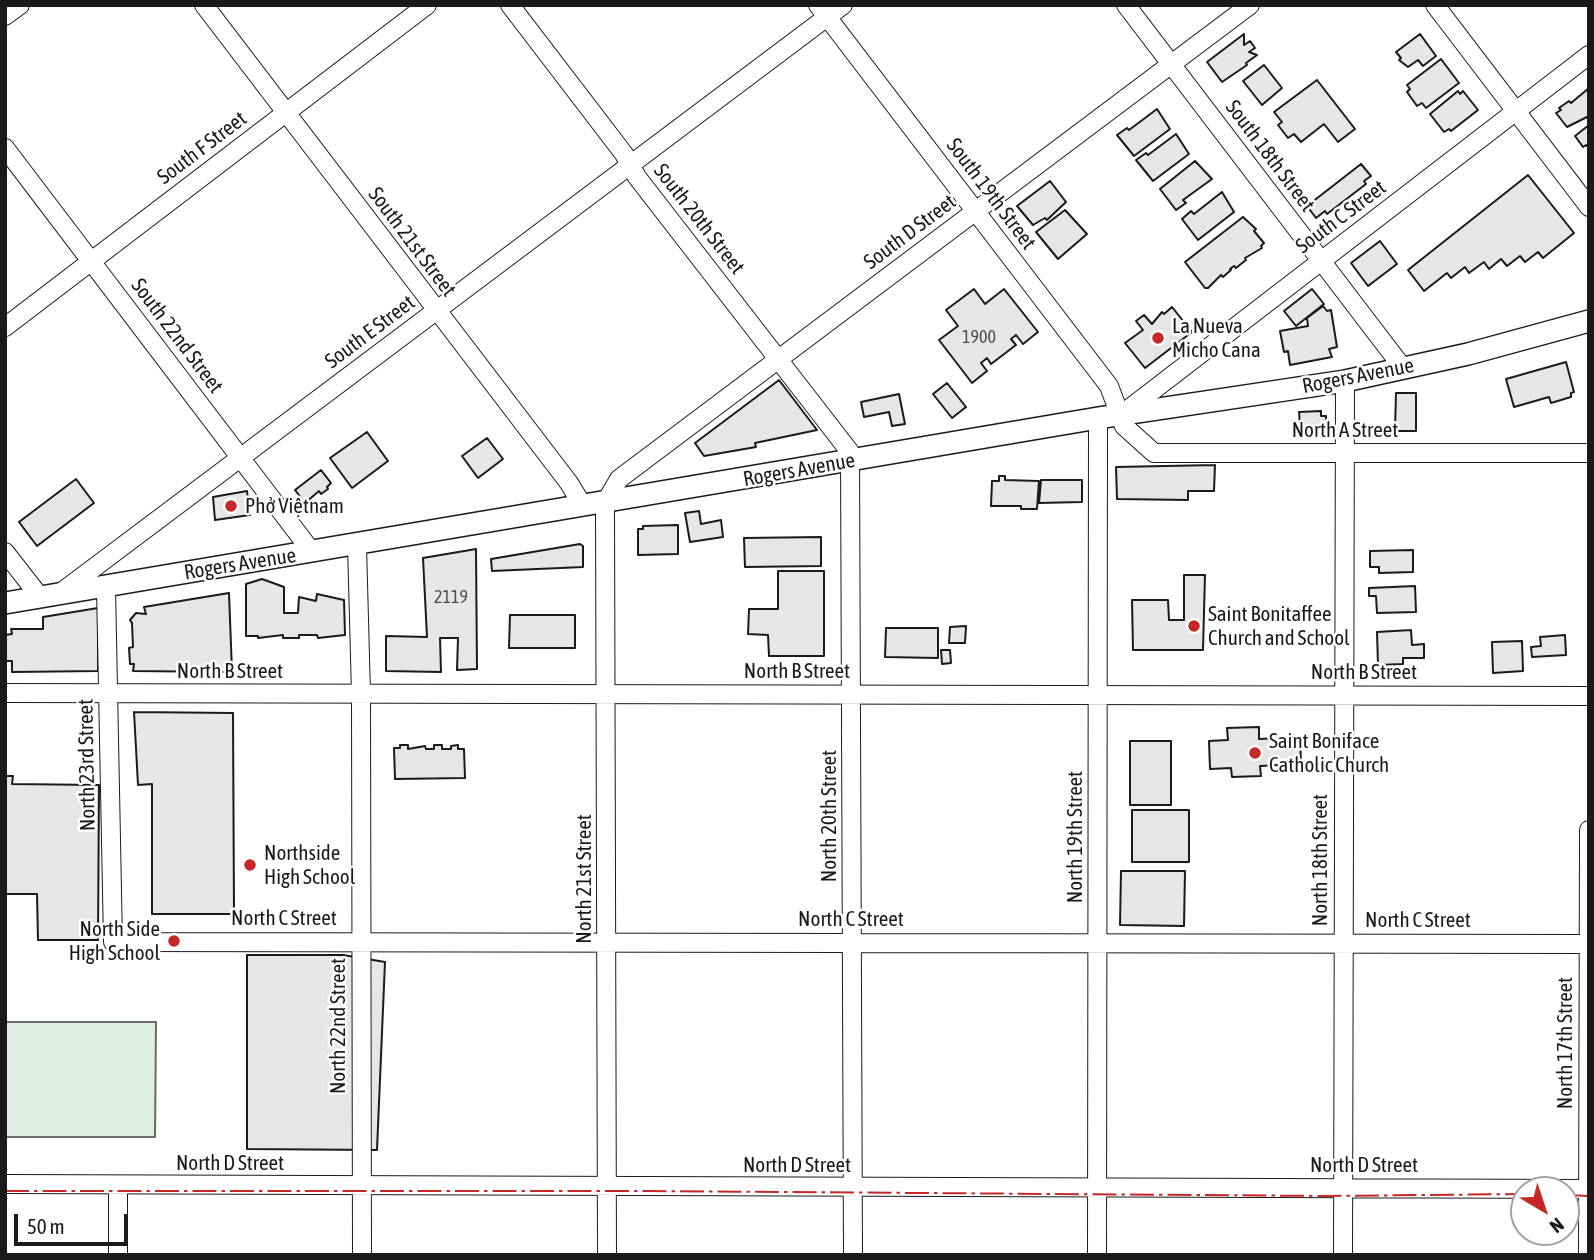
<!DOCTYPE html>
<meta charset="utf-8">
<style>
body{margin:0}
#map{position:relative;width:1594px;height:1260px;overflow:hidden;background:#fff;font-family:"Asap Condensed",sans-serif}
canvas{display:block}
.frame{position:absolute;inset:0;border:7px solid #1a1a1a;pointer-events:none}
.north{position:absolute;left:1510px;top:1176px;width:70px;height:70px;box-sizing:border-box;background:#fff;border:2px solid #a3a3a3;border-radius:50%;rotate:141deg;font-size:19px;font-weight:700;line-height:28px;text-align:center;color:#1a1a1a}
.north::after{content:'';display:block;margin:auto;width:24px;height:32px;background:#c62828;clip-path:polygon(50% 0,100% 100%,50% 72%,0 100%)}
.scale{position:absolute;left:14px;top:1214px;width:114px;height:32px;box-sizing:border-box;border:4px solid #1a1a1a;border-top:0;padding-left:9px;font-size:21px;line-height:24px;white-space:nowrap;color:#1a1a1a;-webkit-text-stroke:5px #fff;paint-order:stroke}
</style>
<div id="map">
<canvas width="1594" height="1260"></canvas>
<div class="frame"></div>
<div class="north">N</div>
<div class="scale">50 m</div>
</div>
<script>
const ctx = document.querySelector('canvas').getContext('2d');
ctx.lineJoin = 'round';
function fillPath(path, color) { ctx.fillStyle = color; ctx.fill(path, 'evenodd'); }
const poly = rows => new Path2D(rows.map(r => 'M' + r).join(''));
function stroke(path, color, width, dash) { ctx.strokeStyle = color; ctx.lineWidth = width; ctx.lineCap = dash ? 'butt' : 'round'; ctx.setLineDash(dash || []); ctx.stroke(path); }
function write(font, color, halo, rows, align = 'center') {
  ctx.font = font + ' "Asap Condensed",sans-serif'; ctx.lineWidth = 5; ctx.setLineDash([]); ctx.textBaseline = 'middle'; ctx.strokeStyle = halo; ctx.fillStyle = color; for (const [text, x, y, turn = 0] of rows) {
    ctx.save(); ctx.translate(x, y); ctx.rotate((+turn || 0) * Math.PI / 180); ctx.textAlign = isNaN(turn) ? turn : align; if (halo) ctx.strokeText(text, 0, 0); ctx.fillText(text, 0, 0); ctx.restore();
  }
}
const green = poly([
 [5,1022,156,1022,155,1137,5,1137,5,1022]
]);
const building = poly([
 [1244,34,1244,45,1250,41,1255,48,1249,52,1257,55,1246,63,1247,65,1222,82,1207,62,1244,34],
 [1420,34,1436,56,1423,66,1418,60,1408,67,1399,60,1401,58,1396,52,1420,34],
 [1441,59,1459,83,1426,108,1422,103,1417,106,1407,92,1410,89,1407,85,1441,59],
 [1264,65,1282,88,1262,105,1243,81,1264,65],
 [1317,80,1355,129,1338,142,1324,124,1301,142,1294,134,1288,138,1278,125,1282,122,1274,112,1317,80],
 [1589,88,1589,116,1567,127,1556,113,1561,110,1559,108,1569,101,1571,103,1589,88],
 [1458,91,1460,94,1463,91,1478,110,1451,131,1449,129,1444,132,1430,114,1458,91],
 [1157,109,1170,129,1134,156,1117,135,1127,128,1129,130,1157,109],
 [1589,125,1589,148,1586,145,1583,147,1575,136,1589,125],
 [1176,134,1189,154,1153,181,1136,160,1146,153,1148,155,1176,134],
 [1195,161,1212,179,1183,200,1186,203,1176,210,1160,189,1195,161],
 [1361,164,1371,176,1364,181,1366,184,1327,214,1325,211,1316,218,1307,206,1361,164],
 [1528,175,1574,233,1543,258,1538,252,1525,262,1520,256,1507,266,1501,259,1489,269,1484,262,1469,273,1465,267,1451,278,1447,273,1424,291,1408,270,1528,175],
 [1050,181,1066,202,1047,220,1045,218,1033,225,1017,206,1050,181],
 [1222,192,1234,212,1198,240,1182,219,1191,211,1194,214,1222,192],
 [1065,210,1087,234,1058,259,1036,232,1065,210],
 [1243,217,1256,229,1254,231,1264,243,1261,246,1262,248,1245,258,1246,260,1236,268,1234,266,1230,269,1231,270,1223,277,1221,275,1208,288,1205,288,1185,262,1243,217],
 [1380,241,1397,264,1368,286,1351,263,1380,241],
 [974,289,985,304,1004,289,1038,332,1023,344,1016,335,1011,339,1016,345,991,364,987,358,981,363,987,371,972,383,939,340,958,326,946,310,974,289],
 [1312,289,1324,304,1296,326,1284,311,1312,289],
 [1323,306,1327,311,1331,310,1337,347,1329,349,1332,357,1290,365,1288,351,1284,352,1280,331,1308,326,1307,318,1323,306],
 [1172,307,1192,332,1145,368,1125,343,1143,330,1136,321,1144,315,1152,324,1162,312,1164,314,1172,307],
 [1566,362,1574,392,1571,393,1571,397,1551,403,1549,397,1514,407,1506,379,1566,362],
 [779,380,817,430,755,443,756,447,704,456,695,443,779,380],
 [947,383,966,407,952,418,933,394,947,383],
 [1396,393,1416,393,1416,431,1395,431,1396,393],
 [899,394,905,424,892,426,889,412,864,417,861,402,899,394],
 [1321,411,1321,416,1326,416,1326,429,1311,430,1311,426,1300,426,1299,412,1321,411],
 [367,432,388,461,352,488,330,458,367,432],
 [487,438,503,459,478,478,462,456,487,438],
 [1215,465,1214,491,1188,491,1188,500,1117,499,1116,467,1215,465],
 [321,470,331,483,327,487,328,489,321,494,319,491,305,503,295,490,321,470],
 [999,476,1005,476,1005,480,1039,481,1037,509,1021,509,1021,506,991,506,992,481,999,481,999,476],
 [76,479,94,503,37,546,19,522,76,479],
 [1041,480,1082,480,1082,502,1039,503,1041,480],
 [247,491,250,515,215,520,213,497,247,491],
 [699,511,701,524,721,520,723,537,690,542,685,513,699,511],
 [678,525,678,554,638,555,638,529,643,529,643,526,678,525],
 [821,537,821,566,745,567,744,538,821,537],
 [580,544,583,546,583,567,492,571,491,559,580,544],
 [476,549,477,669,457,670,458,638,440,638,441,672,386,671,386,636,427,637,423,558,476,549],
 [1413,550,1413,572,1379,573,1379,567,1370,567,1370,551,1413,550],
 [778,571,824,571,824,656,769,656,768,635,748,634,749,609,778,609,778,571],
 [1184,575,1205,575,1203,650,1133,650,1132,600,1168,600,1169,620,1184,620,1184,575],
 [262,579,284,587,284,613,298,613,299,597,316,601,317,594,344,600,345,635,318,638,317,635,299,635,299,638,283,638,283,635,258,638,258,636,246,636,246,584,262,579],
 [1415,586,1416,612,1377,613,1376,596,1369,596,1369,588,1415,586],
 [229,593,232,672,133,671,134,664,130,664,129,648,133,647,132,623,130,620,136,613,146,614,144,607,229,593],
 [98,608,98,671,12,672,12,661,5,661,5,635,12,634,11,629,43,629,43,617,98,608],
 [510,615,575,615,575,648,509,648,510,615],
 [966,626,965,643,949,643,950,627,966,626],
 [886,628,938,628,938,658,885,657,886,628],
 [1411,630,1412,645,1424,644,1424,658,1403,658,1403,664,1378,665,1377,632,1411,630],
 [1565,635,1566,655,1532,657,1531,647,1541,646,1540,637,1565,635],
 [1522,641,1523,671,1493,673,1492,642,1522,641],
 [941,650,950,650,951,663,942,664,941,650],
 [134,712,233,713,234,914,152,914,152,784,138,785,134,712],
 [1259,727,1259,739,1300,737,1301,764,1260,766,1261,776,1232,777,1231,768,1210,769,1209,741,1228,740,1227,728,1259,727],
 [1130,741,1171,741,1171,805,1130,805,1130,741],
 [400,745,408,745,408,749,425,746,426,749,434,749,434,745,442,745,442,749,451,749,451,746,458,745,458,749,464,749,465,778,395,779,394,748,400,748,400,745],
 [5,776,13,776,12,784,99,785,98,940,38,940,37,894,5,894,5,776],
 [1132,810,1189,810,1189,862,1132,862,1132,810],
 [1121,871,1185,871,1184,926,1120,925,1121,871],
 [247,955,343,955,385,962,377,1150,247,1149,247,955]
]);
const minor = poly([
 [204,5,569,483,583,506],
 [510,5,624,154,637,177,850,452,853,1255],
 [818,5,1109,386,1124,426,1154,453,1589,453],
 [1126,5,1403,368],
 [1435,5,1589,207],
 [5,16,20,5],
 [5,148,312,552],
 [5,327,427,5],
 [1121,415,1589,55],
 [357,545,361,694,362,1255],
 [5,552,40,597],
 [106,587,113,942,1589,944],
 [59,594,843,5],
 [5,693,1589,696],
 [5,1184,1589,1189],
 [118,1255,118,1185],
 [607,1255,605,503,619,479,1250,5],
 [1097,1255,1098,418],
 [1343,1255,1345,381],
 [1588,1255,1589,830]
]);
const major = poly([
 [5,603,1098,418,1345,381,1468,354,1589,321]
]);
const power = poly([
 [5,1191,649,1191,1329,1196,1524,1194],
 [1566,1195,1589,1196]
]);
const markers = [
 [1158,338,7,"#c62828"],
 [231,506,7,"#c62828"],
 [1194,626,7,"#c62828"],
 [1255,753,7,"#c62828"],
 [250,865,7,"#c62828"],
 [174,941,7,"#c62828"]
];
const numberNames = [
 ["1900",979,337],
 ["2119",451,597]
];
const streetNames = [
 ["South F Street",202,148,-37],
 ["South 18th Street",1270,156,53],
 ["South 19th Street",991,194,53],
 ["South C Street",1341,217,-37],
 ["South 20th Street",699,219,52],
 ["South D Street",910,232,-37],
 ["South 21st Street",412,242,53],
 ["South E Street",370,332,-37],
 ["South 22nd Street",177,336,53],
 ["Rogers Avenue",1358,376,-11],
 ["North A Street",1345,430],
 ["Rogers Avenue",799,470,-10],
 ["Rogers Avenue",240,564,-9],
 ["North B Street",230,671],
 ["North B Street",797,671],
 ["North B Street",1364,672],
 ["North 23rd Street",87,765,-91],
 ["North 20th Street",829,816,-90],
 ["North 19th Street",1075,837,-90],
 ["North 18th Street",1320,860,-90],
 ["North 21st Street",584,879,-90],
 ["North C Street",284,918],
 ["North C Street",851,919],
 ["North C Street",1418,920],
 ["North 22nd Street",338,1026,-90],
 ["North 17th Street",1565,1043,-90],
 ["North D Street",230,1163],
 ["North D Street",797,1165],
 ["North D Street",1364,1165]
];
const poiNames = [
 ["La Nueva",1172,326],
 ["Micho Cana",1172,350],
 ["Phở Việtnam",245,506],
 ["Saint Bonitaffee",1208,614],
 ["Church and School",1208,638],
 ["Saint Boniface",1269,741],
 ["Catholic Church",1269,765],
 ["Northside",264,853],
 ["High School",264,877],
 ["North Side",160,929,"right"],
 ["High School",160,953,"right"]
];
fillPath(green, '#e0efe3');
stroke(green, '#6a6a6a', 2);
fillPath(building, '#e6e6e6');
stroke(building, '#1a1a1a', 2);
stroke(minor, '#1a1a1a', 20);
stroke(major, '#1a1a1a', 24);
stroke(minor, '#fff', 18);
stroke(major, '#fff', 21);
stroke(power, '#c62828', 2, [24, 5, 3.5, 5]);
for (const [x, y, r, color] of markers) { const dot = new Path2D(); dot.arc(x, y, r, 0, 2 * Math.PI); ctx.fillStyle = color; ctx.fill(dot); stroke(dot, '#fff', 2.5); }
write('18px', '#4d4d4d', null, numberNames);
write('21px', '#1a1a1a', '#fff', streetNames);
write('21px', '#1a1a1a', '#fff', poiNames, 'left');
</script>
